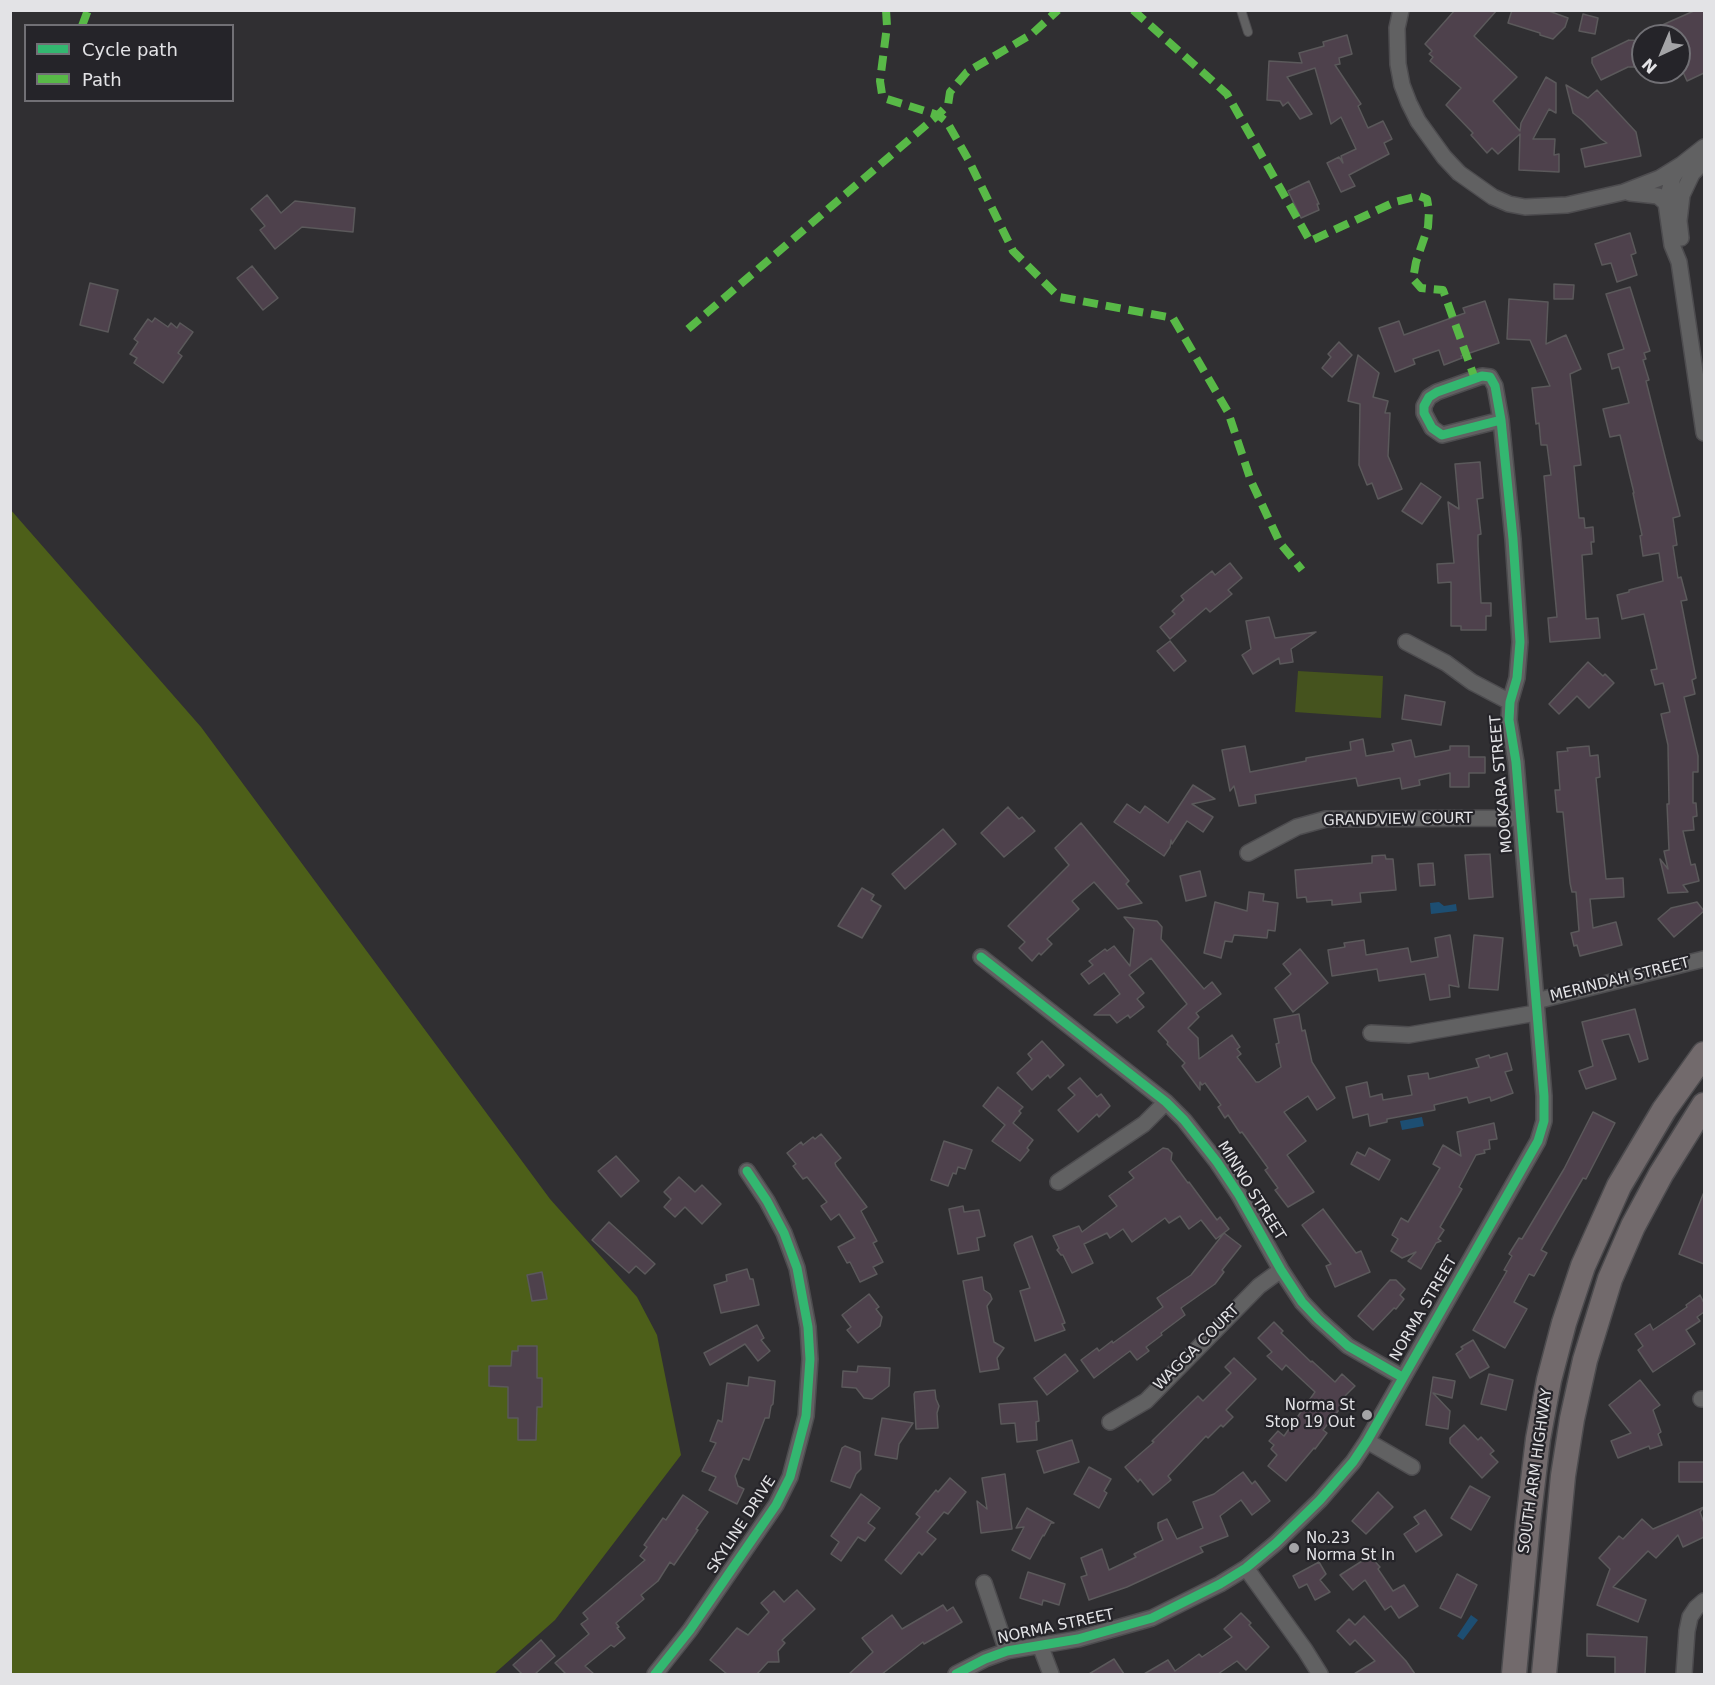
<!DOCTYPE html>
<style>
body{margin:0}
#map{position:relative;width:1715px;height:1685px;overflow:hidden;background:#302f32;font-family:"DejaVu Sans",sans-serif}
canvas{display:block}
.frame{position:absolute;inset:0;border:12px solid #e3e3e6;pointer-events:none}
.legend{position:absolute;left:24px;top:24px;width:210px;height:78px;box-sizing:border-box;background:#252429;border:2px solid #717075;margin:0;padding:8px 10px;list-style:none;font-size:18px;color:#e3e3e6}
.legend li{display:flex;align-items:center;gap:12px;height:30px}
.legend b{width:30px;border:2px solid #717075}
.north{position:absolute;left:1631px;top:24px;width:60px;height:60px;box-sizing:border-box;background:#252429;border:2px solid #717075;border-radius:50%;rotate:224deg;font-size:16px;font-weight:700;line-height:24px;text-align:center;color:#e3e3e6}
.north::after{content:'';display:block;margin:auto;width:21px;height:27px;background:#a4a4a7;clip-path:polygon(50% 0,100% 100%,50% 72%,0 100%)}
</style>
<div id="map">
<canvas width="1715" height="1685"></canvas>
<div class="frame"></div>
<ul class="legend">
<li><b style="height:8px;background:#33b770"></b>Cycle path</li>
<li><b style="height:8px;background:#58b947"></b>Path</li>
</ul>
<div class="north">N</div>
</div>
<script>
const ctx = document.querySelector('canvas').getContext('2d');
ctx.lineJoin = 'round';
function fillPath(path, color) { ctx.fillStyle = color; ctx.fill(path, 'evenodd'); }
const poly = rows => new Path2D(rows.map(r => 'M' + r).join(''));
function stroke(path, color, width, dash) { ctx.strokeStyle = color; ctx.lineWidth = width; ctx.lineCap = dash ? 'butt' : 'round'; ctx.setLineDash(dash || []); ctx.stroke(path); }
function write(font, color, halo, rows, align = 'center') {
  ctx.font = font + ' "DejaVu Sans",sans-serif'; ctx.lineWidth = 4.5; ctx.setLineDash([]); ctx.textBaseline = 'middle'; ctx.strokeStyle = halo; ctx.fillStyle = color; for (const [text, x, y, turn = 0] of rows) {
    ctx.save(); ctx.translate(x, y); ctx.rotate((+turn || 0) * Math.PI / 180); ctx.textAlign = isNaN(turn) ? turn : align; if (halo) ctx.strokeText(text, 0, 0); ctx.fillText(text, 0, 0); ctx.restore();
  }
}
const green = poly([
 [1298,671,1383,676,1381,718,1295,712]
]);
const forest = poly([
 [10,509,201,727,550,1199,637,1297,657,1335,681,1455,555,1620,494,1674,11,1674]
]);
const water = poly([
 [1439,902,1444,906,1456,904,1457,911,1431,914,1430,903],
 [1422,1117,1424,1126,1402,1130,1400,1121],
 [1471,1615,1478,1620,1463,1640,1457,1636]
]);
const building = poly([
 [1455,10,1497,10,1474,36,1517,77,1493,101,1520,131,1521,123,1546,77,1556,83,1556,113,1549,109,1533,139,1555,139,1554,155,1559,154,1559,172,1519,170,1520,134,1498,154,1492,148,1487,153,1471,135,1473,133,1446,105,1461,88,1430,61,1433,57,1429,54,1432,51,1425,44,1455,10],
 [1512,10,1546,10,1568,18,1565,27,1553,39,1540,35,1540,33,1508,23,1512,10],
 [1696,10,1704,10,1704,73,1687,81,1679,63,1679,36,1664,36,1660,26,1696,10],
 [1583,14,1598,18,1595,34,1579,31,1583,14],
 [1347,35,1352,54,1339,58,1340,64,1335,65,1361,104,1358,106,1368,128,1383,121,1392,139,1384,143,1389,154,1349,175,1355,186,1341,192,1327,163,1339,157,1343,163,1341,156,1356,149,1341,117,1331,124,1315,68,1287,77,1312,114,1300,119,1288,102,1283,106,1280,101,1267,100,1269,61,1302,63,1299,53,1324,46,1323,42,1347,35],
 [1629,40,1643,41,1643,67,1628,67,1601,80,1592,63,1592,58,1629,40],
 [1566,85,1588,98,1597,90,1636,132,1641,156,1585,167,1581,149,1607,143,1601,139,1582,120,1573,113,1566,85],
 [1309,181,1319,204,1317,204,1319,210,1301,218,1288,191,1309,181],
 [267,195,281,213,295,201,355,208,353,232,302,227,275,249,260,230,265,226,251,209,267,195],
 [1630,233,1636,253,1631,255,1637,275,1617,282,1611,263,1602,265,1595,244,1630,233],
 [252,266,278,298,263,310,237,278,252,266],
 [90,283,118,290,108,332,80,325,90,283],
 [1554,284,1574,285,1573,299,1554,299,1554,284],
 [1630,287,1650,351,1644,353,1646,359,1643,360,1649,380,1646,381,1680,516,1673,518,1677,545,1673,546,1678,578,1681,577,1687,600,1681,601,1696,678,1692,680,1695,694,1684,697,1698,756,1698,772,1693,772,1693,803,1696,803,1697,816,1693,817,1694,830,1683,831,1691,865,1695,864,1699,881,1683,885,1688,892,1668,893,1660,859,1668,869,1664,851,1669,850,1667,804,1669,804,1668,745,1661,714,1670,712,1663,683,1655,685,1651,670,1657,669,1644,614,1622,619,1617,595,1629,592,1629,590,1663,581,1659,553,1643,556,1640,536,1642,535,1633,493,1634,493,1620,435,1610,437,1603,409,1629,403,1619,367,1612,369,1608,354,1624,349,1606,294,1630,287],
 [1509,299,1548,302,1546,344,1566,335,1581,369,1570,374,1581,465,1574,466,1579,518,1584,518,1585,528,1593,527,1594,542,1591,542,1592,554,1582,555,1586,619,1598,618,1600,638,1550,642,1548,618,1557,617,1544,476,1551,475,1547,445,1541,445,1539,423,1536,424,1532,388,1550,386,1530,340,1507,339,1509,299],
 [1485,301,1499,343,1461,356,1462,358,1444,365,1439,350,1413,359,1415,364,1395,372,1379,328,1399,321,1404,335,1465,313,1463,308,1485,301],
 [155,318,168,327,171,323,177,328,180,323,193,332,178,353,182,356,163,383,134,363,137,358,130,354,138,342,134,339,148,319,152,322,155,318],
 [1339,342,1352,355,1332,377,1322,368,1331,357,1328,354,1339,342],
 [1358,355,1379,373,1373,397,1388,401,1385,413,1390,413,1388,456,1402,489,1378,499,1372,483,1367,485,1359,465,1360,404,1348,401,1358,355],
 [1480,462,1483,498,1477,499,1481,534,1478,535,1478,546,1481,603,1491,603,1491,616,1486,616,1486,630,1461,630,1461,626,1451,626,1451,582,1438,583,1437,564,1454,563,1448,502,1459,509,1455,464,1480,462],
 [1421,483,1441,497,1422,524,1402,511,1421,483],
 [1230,563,1242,578,1228,590,1232,594,1210,612,1206,608,1170,639,1160,627,1175,614,1172,611,1184,600,1181,596,1212,571,1215,575,1230,563],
 [1269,617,1275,638,1316,632,1291,649,1293,662,1280,664,1279,658,1253,674,1242,655,1251,649,1246,621,1269,617],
 [1170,641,1186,661,1174,671,1157,651,1170,641],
 [1588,662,1603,676,1605,674,1614,683,1589,708,1577,696,1559,714,1549,704,1588,662],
 [1405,695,1445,702,1441,725,1402,719,1405,695],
 [1363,739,1366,756,1394,751,1392,744,1411,740,1415,757,1450,750,1450,746,1469,746,1469,757,1485,757,1485,773,1469,773,1469,787,1450,787,1450,773,1419,780,1420,785,1402,789,1400,778,1358,786,1356,778,1255,795,1256,803,1239,806,1234,786,1230,791,1222,750,1245,746,1250,772,1306,761,1306,758,1351,750,1350,742,1363,739],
 [1589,746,1590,756,1598,755,1600,777,1596,778,1606,879,1623,878,1624,897,1590,899,1593,928,1616,922,1622,945,1580,956,1577,945,1574,946,1571,933,1579,931,1576,892,1572,892,1570,883,1563,812,1557,812,1555,790,1560,790,1557,752,1568,751,1567,748,1589,746],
 [1193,785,1215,799,1192,804,1213,817,1203,832,1187,821,1172,844,1171,840,1170,847,1164,856,1114,822,1127,804,1140,813,1145,806,1168,823,1193,785],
 [1008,807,1019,819,1022,817,1035,831,1004,857,981,833,1008,807],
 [1081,823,1129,881,1126,884,1142,903,1118,909,1094,882,1072,901,1079,909,1047,939,1052,944,1041,955,1039,953,1032,961,1019,948,1025,942,1008,926,1069,865,1055,848,1081,823],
 [943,829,956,844,905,889,892,874,943,829],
 [1490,854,1493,897,1469,899,1465,855,1490,854],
 [1385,855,1386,859,1393,859,1396,890,1360,893,1361,902,1332,905,1332,900,1307,902,1306,897,1297,898,1295,870,1372,863,1372,856,1385,855],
 [1433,863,1435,885,1420,886,1418,864,1433,863],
 [1200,871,1206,896,1186,901,1180,876,1200,871],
 [862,888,874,895,871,900,881,906,862,938,838,926,862,888],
 [1249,892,1264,894,1263,901,1278,903,1275,931,1268,930,1267,938,1234,935,1232,942,1225,941,1221,958,1204,953,1215,902,1247,911,1249,892],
 [1697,902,1704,911,1674,937,1658,919,1671,908,1697,902],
 [1124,917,1157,921,1162,927,1161,939,1204,989,1212,982,1221,994,1196,1013,1199,1017,1188,1028,1198,1038,1199,1059,1232,1035,1240,1047,1237,1049,1241,1054,1237,1057,1256,1082,1259,1082,1281,1067,1276,1044,1279,1043,1274,1019,1299,1014,1302,1031,1305,1030,1312,1062,1335,1098,1317,1110,1308,1096,1284,1112,1306,1141,1287,1155,1314,1192,1288,1207,1275,1190,1278,1188,1265,1170,1268,1168,1242,1132,1240,1133,1228,1115,1225,1118,1218,1107,1221,1105,1205,1083,1202,1085,1200,1082,1200,1090,1182,1066,1185,1063,1167,1044,1168,1042,1158,1031,1187,1004,1151,958,1129,975,1144,993,1137,999,1144,1007,1130,1018,1128,1015,1117,1023,1110,1015,1094,1015,1120,994,1104,973,1089,984,1081,974,1093,965,1089,961,1105,949,1107,951,1114,946,1130,966,1134,929,1124,917],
 [1450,935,1459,987,1449,985,1450,997,1430,1000,1425,974,1379,981,1377,969,1332,976,1328,950,1345,947,1344,943,1364,940,1366,955,1408,948,1411,962,1438,957,1435,938,1450,935],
 [1474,935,1503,938,1498,990,1469,988,1474,935],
 [1300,949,1328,983,1293,1012,1275,988,1291,974,1283,964,1300,949],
 [1635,1009,1648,1059,1639,1062,1629,1034,1602,1040,1616,1079,1586,1089,1579,1071,1593,1066,1582,1022,1635,1009],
 [1042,1041,1064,1065,1050,1078,1048,1075,1032,1090,1017,1073,1032,1059,1028,1054,1042,1041],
 [1507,1053,1512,1070,1505,1072,1513,1093,1491,1101,1490,1097,1469,1103,1467,1097,1434,1105,1435,1110,1387,1119,1387,1122,1370,1126,1368,1114,1353,1118,1346,1087,1367,1082,1370,1097,1382,1094,1383,1100,1412,1095,1408,1076,1428,1073,1429,1079,1479,1067,1476,1059,1489,1055,1490,1058,1507,1053],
 [1080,1078,1097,1097,1101,1094,1110,1106,1099,1117,1097,1114,1078,1132,1058,1110,1075,1095,1068,1088,1080,1078],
 [998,1087,1023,1107,1019,1111,1021,1113,1013,1123,1033,1140,1027,1148,1029,1150,1020,1161,992,1141,1005,1125,983,1106,998,1087],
 [1593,1112,1615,1123,1586,1179,1583,1178,1541,1250,1547,1253,1534,1276,1529,1274,1514,1302,1527,1309,1505,1348,1473,1330,1507,1271,1504,1270,1512,1256,1509,1254,1519,1238,1522,1239,1564,1169,1593,1112],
 [1494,1123,1497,1139,1489,1140,1490,1149,1484,1150,1485,1153,1476,1155,1459,1187,1462,1189,1440,1227,1444,1230,1438,1239,1441,1241,1436,1243,1421,1269,1408,1261,1416,1252,1402,1258,1391,1251,1398,1239,1392,1235,1401,1218,1408,1222,1440,1168,1433,1164,1443,1145,1461,1156,1457,1132,1494,1123],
 [821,1134,841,1158,835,1163,836,1166,867,1207,861,1211,877,1241,873,1243,883,1262,873,1267,877,1274,860,1282,850,1262,847,1263,838,1247,855,1238,839,1214,831,1220,821,1206,827,1202,807,1177,803,1179,793,1166,796,1164,787,1153,801,1142,803,1145,813,1137,815,1139,821,1134],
 [944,1141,972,1150,965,1169,958,1167,956,1174,953,1173,948,1186,931,1180,944,1141],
 [1163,1148,1168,1149,1172,1153,1171,1160,1188,1183,1189,1182,1217,1220,1220,1217,1229,1229,1216,1239,1201,1220,1189,1229,1180,1216,1169,1223,1165,1218,1132,1242,1123,1229,1110,1238,1107,1233,1084,1244,1093,1263,1072,1273,1063,1255,1061,1255,1057,1250,1059,1248,1053,1236,1079,1226,1082,1232,1117,1206,1109,1196,1134,1178,1129,1172,1163,1148],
 [1369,1148,1390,1160,1379,1180,1351,1164,1357,1152,1365,1156,1369,1148],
 [616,1156,639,1181,621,1197,598,1171,616,1156],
 [679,1177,695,1192,702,1185,721,1204,702,1224,685,1207,675,1217,664,1207,671,1199,664,1192,679,1177],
 [1704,1192,1704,1264,1679,1254,1704,1192],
 [963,1206,964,1212,979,1210,985,1236,977,1238,979,1250,958,1254,949,1209,963,1206],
 [1323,1209,1356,1253,1361,1251,1370,1272,1335,1287,1326,1266,1331,1264,1302,1225,1323,1209],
 [609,1222,655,1264,645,1274,636,1266,629,1273,592,1240,609,1222],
 [1224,1233,1241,1246,1222,1270,1224,1272,1215,1284,1181,1308,1185,1315,1161,1333,1162,1335,1146,1347,1149,1351,1137,1360,1130,1351,1094,1378,1081,1360,1097,1348,1099,1351,1112,1341,1113,1343,1163,1307,1157,1298,1191,1275,1224,1233],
 [1032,1236,1065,1323,1062,1324,1065,1330,1035,1341,1020,1291,1030,1288,1014,1245,1015,1243,1032,1236],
 [747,1269,750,1279,753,1279,759,1305,721,1313,714,1285,727,1281,726,1275,747,1269],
 [542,1272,547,1299,532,1301,527,1275,542,1272],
 [982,1277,984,1290,990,1294,992,1299,987,1306,994,1342,1004,1348,997,1358,999,1369,980,1372,963,1281,982,1277],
 [1390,1280,1396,1280,1405,1289,1400,1295,1404,1299,1396,1309,1394,1308,1373,1330,1358,1316,1390,1280],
 [869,1294,879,1307,876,1309,882,1317,880,1326,858,1343,847,1330,851,1327,842,1315,869,1294],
 [1700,1295,1704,1303,1704,1312,1697,1317,1700,1321,1686,1330,1695,1344,1653,1372,1638,1350,1643,1346,1635,1334,1650,1324,1653,1330,1687,1307,1686,1305,1700,1295],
 [1274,1322,1283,1331,1281,1333,1311,1362,1312,1361,1335,1382,1342,1374,1355,1386,1343,1398,1346,1401,1323,1430,1327,1433,1315,1449,1314,1448,1286,1481,1268,1466,1277,1455,1271,1449,1274,1445,1269,1441,1278,1431,1284,1436,1315,1392,1286,1365,1282,1370,1267,1356,1272,1352,1258,1338,1274,1322],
 [757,1325,764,1338,761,1340,770,1351,758,1361,745,1344,710,1365,704,1353,757,1325],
 [1473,1340,1489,1367,1470,1378,1456,1354,1463,1349,1461,1347,1473,1340],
 [518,1346,537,1346,537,1378,542,1378,542,1407,537,1407,536,1440,518,1440,518,1418,508,1418,508,1387,489,1386,489,1366,511,1366,512,1351,518,1351,518,1346],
 [1065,1354,1078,1371,1047,1395,1034,1378,1065,1354],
 [1234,1358,1256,1379,1226,1410,1233,1417,1223,1427,1221,1425,1208,1438,1206,1436,1168,1476,1171,1480,1153,1495,1140,1479,1138,1482,1125,1467,1154,1442,1152,1441,1198,1396,1203,1401,1231,1373,1225,1367,1234,1358],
 [858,1366,890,1368,889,1386,872,1399,864,1398,856,1388,842,1387,843,1371,857,1372,858,1366],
 [1489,1374,1513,1380,1506,1410,1481,1404,1489,1374],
 [749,1377,775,1381,773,1404,771,1406,769,1418,765,1418,749,1460,743,1458,735,1476,738,1486,744,1489,737,1504,709,1490,716,1477,702,1471,716,1443,710,1441,718,1420,722,1422,727,1383,748,1386,749,1377],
 [1433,1377,1455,1381,1452,1398,1433,1393,1450,1411,1448,1429,1426,1425,1433,1377],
 [1640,1380,1660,1405,1653,1410,1661,1432,1658,1434,1662,1445,1650,1449,1649,1446,1618,1458,1611,1441,1631,1433,1609,1405,1640,1380],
 [935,1390,936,1399,939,1406,937,1413,938,1428,916,1429,914,1394,915,1392,935,1390],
 [1037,1401,1039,1421,1036,1422,1037,1440,1017,1442,1015,1423,1001,1424,999,1404,1037,1401],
 [882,1418,913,1423,899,1444,897,1459,875,1455,882,1418],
 [1464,1425,1478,1440,1481,1437,1494,1451,1490,1454,1498,1462,1482,1478,1450,1443,1450,1438,1464,1425],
 [1072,1440,1079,1462,1044,1473,1037,1451,1072,1440],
 [845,1446,860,1452,861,1469,856,1474,850,1488,831,1481,842,1448,845,1446],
 [1679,1462,1704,1462,1704,1482,1679,1482,1679,1462],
 [1089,1467,1111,1479,1104,1491,1107,1493,1099,1508,1074,1494,1089,1467],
 [1243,1472,1252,1484,1255,1481,1270,1501,1252,1515,1241,1500,1220,1516,1228,1536,1200,1547,1203,1552,1127,1587,1089,1600,1081,1577,1087,1575,1081,1558,1102,1549,1109,1570,1136,1557,1134,1554,1163,1540,1158,1528,1158,1523,1167,1519,1177,1539,1203,1528,1193,1502,1214,1494,1243,1472],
 [1005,1474,1012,1529,981,1533,977,1501,987,1509,982,1478,1005,1474],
 [950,1478,966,1492,948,1514,944,1512,927,1532,936,1539,922,1555,919,1552,901,1574,885,1560,920,1517,916,1514,936,1490,938,1492,950,1478],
 [1470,1486,1490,1497,1471,1530,1451,1518,1470,1486],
 [1378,1492,1393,1507,1366,1534,1352,1521,1378,1492],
 [861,1494,880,1508,868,1523,875,1528,865,1541,858,1537,841,1561,831,1554,839,1542,831,1536,861,1494],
 [683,1495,708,1512,696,1529,698,1530,674,1565,670,1562,658,1581,641,1595,644,1599,616,1623,619,1627,617,1628,625,1638,614,1647,611,1645,585,1666,594,1674,566,1674,555,1663,589,1634,581,1624,588,1619,583,1613,645,1560,640,1556,647,1547,644,1545,663,1518,666,1520,683,1495],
 [1704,1507,1700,1512,1704,1523,1704,1537,1683,1547,1678,1535,1656,1558,1648,1551,1613,1587,1646,1600,1638,1622,1597,1605,1610,1569,1599,1558,1619,1536,1623,1539,1642,1519,1653,1529,1704,1507],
 [1027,1508,1054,1523,1051,1523,1044,1536,1043,1535,1030,1559,1012,1550,1024,1527,1016,1528,1027,1508],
 [1425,1510,1442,1535,1416,1552,1404,1534,1419,1524,1414,1517,1425,1510],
 [1370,1556,1380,1567,1378,1569,1393,1591,1404,1585,1418,1606,1399,1618,1391,1606,1385,1610,1365,1580,1353,1590,1340,1575,1370,1556],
 [1319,1562,1326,1574,1320,1580,1330,1592,1315,1600,1307,1584,1299,1588,1293,1576,1319,1562],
 [1028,1572,1065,1584,1059,1605,1043,1600,1042,1605,1020,1598,1028,1572],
 [1457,1574,1477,1585,1461,1618,1440,1608,1457,1574],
 [797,1590,815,1609,782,1640,785,1643,778,1651,779,1662,768,1662,757,1674,727,1674,710,1660,737,1628,748,1635,769,1612,761,1603,774,1591,784,1602,797,1590],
 [943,1605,947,1611,953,1607,962,1622,924,1644,923,1642,882,1674,849,1674,873,1652,862,1638,892,1615,902,1629,943,1605],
 [1241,1613,1251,1623,1249,1625,1269,1647,1246,1670,1237,1661,1218,1674,1144,1674,1168,1660,1175,1671,1199,1654,1202,1657,1232,1637,1224,1629,1241,1613],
 [1364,1616,1406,1661,1415,1674,1354,1674,1375,1661,1355,1640,1350,1645,1337,1631,1349,1619,1355,1625,1364,1616],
 [1587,1634,1647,1637,1645,1674,1615,1674,1615,1657,1587,1656,1587,1634],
 [541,1640,555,1656,535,1674,522,1674,513,1665,541,1640],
 [1114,1659,1124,1674,1089,1674,1114,1659]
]);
const service = poly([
 [1241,10,1248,32]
]);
const minor = poly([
 [1401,10,1397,28,1398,64,1402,85,1409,103,1418,121,1444,157,1459,173,1493,197,1509,204,1525,207,1567,205,1624,192,1660,178,1681,165],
 [1704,147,1681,165,1673,177,1666,203,1672,245,1679,262,1704,433],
 [1630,193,1658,196,1666,203],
 [1681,238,1679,221,1682,195,1692,174,1704,161],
 [1406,642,1446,663,1472,682,1510,702],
 [1248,853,1297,827,1326,819,1520,818],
 [981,957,1166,1102,1184,1120,1217,1162,1239,1195,1281,1270,1302,1302,1318,1319,1348,1346,1402,1377],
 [1536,1001,1704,959],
 [1371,1033,1409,1035,1536,1013],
 [1058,1182,1144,1124,1166,1102],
 [1701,1399,1704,1399],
 [1110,1422,1146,1401,1259,1286,1281,1270],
 [1367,1441,1412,1467],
 [1246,1568,1305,1650,1320,1674],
 [984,1583,1007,1651],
 [1040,1645,1051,1674],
 [655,1674,690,1630,776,1505,790,1477,806,1416,810,1359,808,1327,797,1268,784,1233,767,1201,747,1171],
 [956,1674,985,1659,1007,1651,1078,1639,1152,1618,1220,1584,1246,1568,1276,1543,1320,1500,1353,1462,1367,1441,1538,1141,1544,1121,1544,1096,1516,762,1509,720,1510,702,1517,678,1520,642,1513,539,1501,420,1495,386,1490,377,1482,376,1437,392,1429,397,1424,406,1424,413,1432,428,1442,435,1501,420],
 [1684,1674,1687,1631,1690,1617,1696,1608,1704,1601]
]);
const primary = poly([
 [1514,1674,1528,1522,1538,1439,1549,1380,1564,1323,1583,1266,1619,1186,1664,1110,1704,1054],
 [1544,1674,1563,1476,1572,1419,1585,1360,1610,1279,1633,1226,1661,1174,1704,1105]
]);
const quiet = poly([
 [886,10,887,26,880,81,882,94,887,99,938,115,948,105,950,92,967,72,1032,34,1058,10],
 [1133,10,1227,94,1310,241,1395,202,1419,196,1427,199,1429,211,1428,227,1416,262,1413,279,1421,288,1443,290,1475,379],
 [82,26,88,10],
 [688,329,938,115,947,122,968,159,1013,251,1059,297,1173,318,1228,412,1251,481,1280,543,1302,570]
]);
const cycleway = poly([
 [981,957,1166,1102,1184,1120,1217,1162,1239,1195,1281,1270,1302,1302,1318,1319,1348,1346,1402,1377],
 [655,1674,690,1630,776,1505,790,1477,806,1416,810,1359,808,1327,797,1268,784,1233,767,1201,747,1171],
 [956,1674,985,1659,1007,1651,1078,1639,1152,1618,1220,1584,1246,1568,1276,1543,1320,1500,1353,1462,1367,1441,1538,1141,1544,1121,1544,1096,1516,762,1509,720,1510,702,1517,678,1520,642,1513,539,1501,420,1495,386,1490,377,1482,376,1437,392,1429,397,1424,406,1424,413,1432,428,1442,435,1501,420]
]);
const markers = [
 [1367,1415,6,"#a4a4a7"],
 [1294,1548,6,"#a4a4a7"]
];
const streetNames = [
 ["MOOKARA STREET",1502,784,-95],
 ["GRANDVIEW COURT",1398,820,-1],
 ["MERINDAH STREET",1620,980,-14],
 ["MINNO STREET",1251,1191,58],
 ["NORMA STREET",1424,1309,-60],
 ["WAGGA COURT",1197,1348,-45],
 ["SOUTH ARM HIGHWAY",1536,1471,-82],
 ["SKYLINE DRIVE",742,1525,-57],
 ["NORMA STREET",1056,1627,-12]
];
const poiNames = [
 ["Norma St",1355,1406],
 ["Stop 19 Out",1355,1423],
 ["No.23",1306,1539,"left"],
 ["Norma St In",1306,1556,"left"]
];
fillPath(green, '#45531e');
fillPath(forest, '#4d5f19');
fillPath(water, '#1d4e72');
fillPath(building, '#4e414c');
stroke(building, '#5b595b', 1.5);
stroke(service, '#4d4c4f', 10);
stroke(minor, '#4d4c4f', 18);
stroke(primary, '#4d4c4f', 27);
stroke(service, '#616162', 8);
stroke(minor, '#616162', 15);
stroke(primary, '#726a6c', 24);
stroke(quiet, '#58b947', 8, [15, 8]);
stroke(cycleway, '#33b770', 9);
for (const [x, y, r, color] of markers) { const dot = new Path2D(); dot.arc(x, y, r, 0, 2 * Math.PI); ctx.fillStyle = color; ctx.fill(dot); stroke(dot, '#252429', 2); }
write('15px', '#e3e3e6', '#252429', streetNames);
write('15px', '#e3e3e6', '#252429', poiNames, 'right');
</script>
